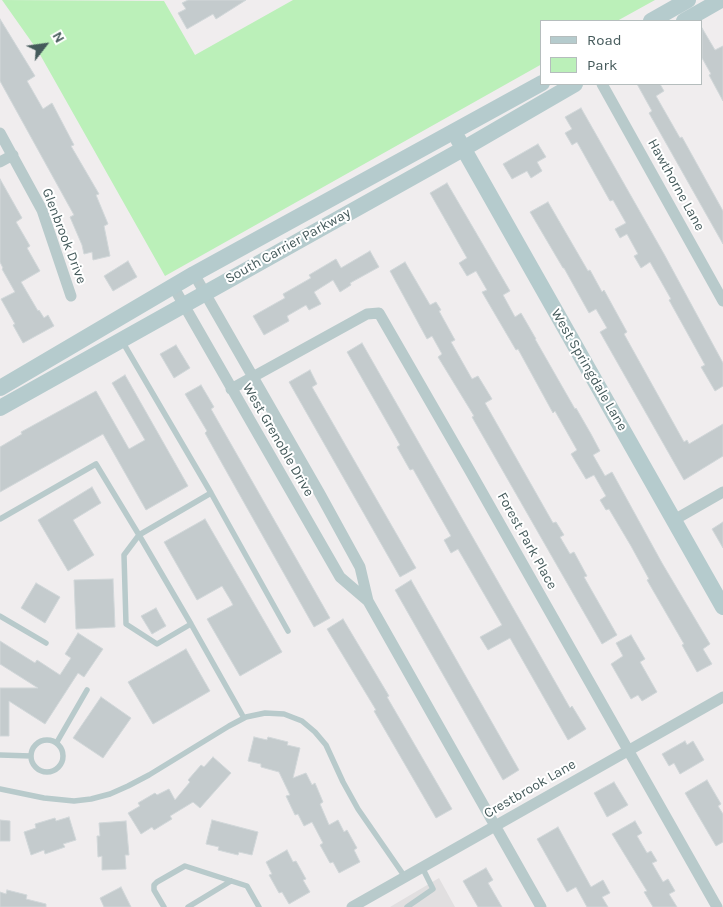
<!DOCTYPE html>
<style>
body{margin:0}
#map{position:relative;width:723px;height:907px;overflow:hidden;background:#f0edee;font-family:Karla,sans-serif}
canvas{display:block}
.legend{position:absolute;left:540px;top:20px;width:162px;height:65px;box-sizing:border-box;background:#fff;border:1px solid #b5bdbd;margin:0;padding:6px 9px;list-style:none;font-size:15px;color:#455a5b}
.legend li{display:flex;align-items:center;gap:10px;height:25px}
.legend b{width:25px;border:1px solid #b5bdbd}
.north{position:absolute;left:20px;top:20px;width:50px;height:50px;-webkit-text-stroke:4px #fff;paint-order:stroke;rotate:60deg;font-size:14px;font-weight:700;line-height:20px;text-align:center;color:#455a5b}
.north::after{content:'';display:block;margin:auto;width:18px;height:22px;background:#455a5b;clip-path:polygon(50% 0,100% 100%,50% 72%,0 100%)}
</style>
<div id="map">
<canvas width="723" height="907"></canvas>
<ul class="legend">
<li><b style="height:6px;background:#b5cbcd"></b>Road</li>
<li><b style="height:14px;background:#bbf0b9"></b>Park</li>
</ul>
<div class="north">N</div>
</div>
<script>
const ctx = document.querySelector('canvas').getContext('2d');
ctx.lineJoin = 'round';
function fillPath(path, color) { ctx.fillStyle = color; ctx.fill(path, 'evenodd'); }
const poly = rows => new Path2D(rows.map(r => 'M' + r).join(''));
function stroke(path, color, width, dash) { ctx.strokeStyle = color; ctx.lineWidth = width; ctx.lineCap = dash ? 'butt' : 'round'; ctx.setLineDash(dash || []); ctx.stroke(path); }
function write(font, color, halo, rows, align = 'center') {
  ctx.font = font + ' Karla,sans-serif'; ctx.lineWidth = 4; ctx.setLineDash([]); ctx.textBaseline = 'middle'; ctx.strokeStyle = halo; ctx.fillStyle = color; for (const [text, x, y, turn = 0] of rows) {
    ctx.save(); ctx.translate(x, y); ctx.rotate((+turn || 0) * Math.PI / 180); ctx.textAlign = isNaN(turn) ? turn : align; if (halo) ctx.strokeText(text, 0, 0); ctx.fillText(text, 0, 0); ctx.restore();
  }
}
const education = poly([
 [439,878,455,907,390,907]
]);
const green = poly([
 [2,0,164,1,195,55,293,0,655,0,617,21,542,21,542,64,165,276,38,51]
]);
const building = poly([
 [188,0,246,0,216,19,213,14,187,29,178,13,186,9,182,3,188,0],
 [0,19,35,76,27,81,43,109,52,103,74,145,71,146,99,194,96,195,108,224,104,226,110,256,93,260,92,252,84,254,82,245,70,217,74,215,0,81,0,19],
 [702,28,715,50,723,46,723,101,709,75,711,74,702,58,702,28],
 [637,84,660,84,664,91,656,96,680,138,682,137,723,211,723,244,649,113,652,111,637,84],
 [581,108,664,254,723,363,723,386,715,391,701,367,705,365,669,300,671,299,650,262,641,268,634,256,638,254,627,234,620,238,615,229,626,223,613,200,610,201,577,142,572,145,565,133,572,129,565,117,581,108],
 [538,144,546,157,537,162,542,171,531,178,527,171,512,179,503,164,538,144],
 [0,179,22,218,16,222,30,246,27,248,40,271,21,282,38,311,39,310,44,318,48,315,54,326,23,343,13,325,15,324,1,299,15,292,2,269,3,268,0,262,0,179],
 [447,183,510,291,503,295,515,317,521,313,536,339,535,339,575,409,576,408,591,434,600,451,593,455,605,476,612,472,662,563,710,644,703,649,712,664,697,672,682,645,684,644,647,580,649,579,631,546,609,509,606,510,600,500,606,496,594,475,586,479,571,454,577,450,555,411,553,413,518,349,516,350,482,292,487,290,476,271,467,276,459,263,467,258,430,193,447,183],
 [548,202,588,271,590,270,602,292,604,290,627,332,624,334,684,442,687,440,689,444,723,424,723,456,684,480,600,332,607,328,596,309,589,313,564,268,563,268,530,212,548,202],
 [370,251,379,267,350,283,351,285,340,292,333,280,314,292,321,304,309,310,306,305,287,316,289,321,264,335,253,316,285,298,283,294,311,278,309,275,336,259,341,268,370,251],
 [128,261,137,277,113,291,104,276,128,261],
 [405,262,430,305,436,302,441,310,439,311,455,340,451,342,472,379,478,376,492,399,485,403,553,523,556,522,564,535,560,537,570,554,574,552,587,576,584,577,617,635,602,644,472,417,474,416,438,357,442,354,432,336,427,339,390,271,405,262],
 [362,343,570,708,572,706,586,729,568,740,510,638,488,650,480,637,502,625,458,549,451,553,444,540,451,536,413,469,410,470,397,447,400,445,347,352,362,343],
 [176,345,190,368,174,378,160,354,176,345],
 [310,370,317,384,312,387,416,568,400,577,289,382,310,370],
 [125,375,188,486,146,510,103,434,0,492,0,447,22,434,21,432,96,391,129,449,145,440,112,383,125,375],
 [201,385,214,407,211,409,330,618,314,627,224,467,205,433,207,431,185,394,201,385],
 [92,487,101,503,73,520,94,555,68,571,38,520,92,487],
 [205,519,282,652,240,676,207,619,233,605,231,601,222,586,197,600,164,542,205,519],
 [723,522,723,548,712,529,723,522],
 [113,579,115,627,76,629,74,580,113,579],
 [411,580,519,770,503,780,395,590,411,580],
 [36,583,60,597,45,623,21,608,36,583],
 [156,608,166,626,152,634,141,616,156,608],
 [343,619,389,696,387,697,452,809,436,818,374,711,376,710,327,629,343,619],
 [78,633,103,649,84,677,78,673,45,724,9,701,9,736,0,736,0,688,38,688,0,664,0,641,35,663,37,660,60,675,71,658,65,654,78,633],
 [631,635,645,659,640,662,657,692,642,701,638,695,631,699,611,664,623,656,616,643,631,635],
 [186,649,210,691,153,724,128,682,186,649],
 [101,697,131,718,103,758,73,738,101,697],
 [254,737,267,740,268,737,288,742,287,745,300,748,293,778,306,773,312,785,315,783,323,802,320,804,329,825,338,820,344,832,347,830,357,848,354,850,360,862,339,873,333,862,330,863,320,845,323,843,312,822,304,826,298,814,295,815,286,796,290,795,279,772,261,767,261,764,248,761,254,737],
 [685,741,687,745,693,741,704,760,680,774,674,763,669,766,662,754,685,741],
 [213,757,231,773,200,808,193,802,170,816,172,819,154,830,152,827,141,834,128,813,140,806,138,803,155,793,157,795,169,789,175,800,190,782,188,780,201,765,204,767,213,757],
 [707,780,721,804,718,806,723,814,723,842,716,846,685,793,707,780],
 [614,782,628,805,607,817,594,793,614,782],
 [69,817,76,840,63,844,65,847,45,854,44,850,31,855,24,832,36,828,35,824,55,818,56,821,69,817],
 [0,820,10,821,10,841,0,841,0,820],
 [212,820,258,832,252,855,239,852,238,855,218,850,219,847,206,844,212,820],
 [126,821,129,855,125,855,126,869,102,870,102,856,98,857,97,836,100,836,99,823,126,821],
 [635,821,642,833,637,836,647,853,651,851,657,861,652,863,663,882,668,879,675,891,669,894,677,907,653,907,644,892,647,891,612,834,635,821],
 [558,827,591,887,603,880,610,893,602,897,608,907,587,907,576,887,567,892,537,839,558,827],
 [287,850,293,862,296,861,306,879,303,880,310,892,289,904,282,892,279,893,269,875,272,874,266,862,287,850],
 [486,868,493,880,488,883,502,907,478,907,463,881,486,868],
 [121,887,131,907,104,907,100,898,121,887],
 [7,890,27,895,26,899,46,904,46,907,0,907,0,892,6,894,7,890]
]);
const lane = poly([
 [211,493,288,631],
 [0,519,96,464,139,535,211,493,122,341],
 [139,535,191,624,157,644,126,624,124,555,139,535],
 [0,616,46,643],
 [191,624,244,718],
 '31 756a16 16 0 1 1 32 0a16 16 0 1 1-32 0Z',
 [57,742,87,690],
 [0,755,31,756],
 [0,789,44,798,74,801,91,799,110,794,128,786,149,775,229,726,246,717,265,713,284,714,302,721,315,732,326,745,343,782,358,809,405,877],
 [164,907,154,890,154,885,157,882,185,866,247,886,259,907],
 [188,907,231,881],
 [407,907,433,889,422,867]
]);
const street = poly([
 [602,84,723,301],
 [0,133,42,210,71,296],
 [0,162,13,155],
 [194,274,320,494,360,567,368,601,541,907],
 [173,286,340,577,368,601],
 [231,389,367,314,379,313,470,471,717,907],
 [674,520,723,492],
 [352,907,723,697]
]);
const secondary = poly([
 [651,21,688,0],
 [684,21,721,0],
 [458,139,723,607],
 [0,388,194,274,542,83],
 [0,408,463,149,575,84]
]);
const streetNames = [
 ["Hawthorne Lane",676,185,61],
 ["Glenbrook Drive",64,236,69],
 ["South Carrier Parkway",288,246,-29],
 ["West Springdale Lane",589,370,60],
 ["West Grenoble Drive",278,440,60],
 ["Forest Park Place",527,541,61],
 ["Crestbrook Lane",530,789,-30]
];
fillPath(education, '#e1dfe0');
fillPath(green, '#bbf0b9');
fillPath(building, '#c4cbcd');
stroke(building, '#d1d7d9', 1);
stroke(lane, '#b8cacb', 5.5);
stroke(street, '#b8cacb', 11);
stroke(secondary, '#b5cbcd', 16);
write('14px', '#455a5b', '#fff', streetNames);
</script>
